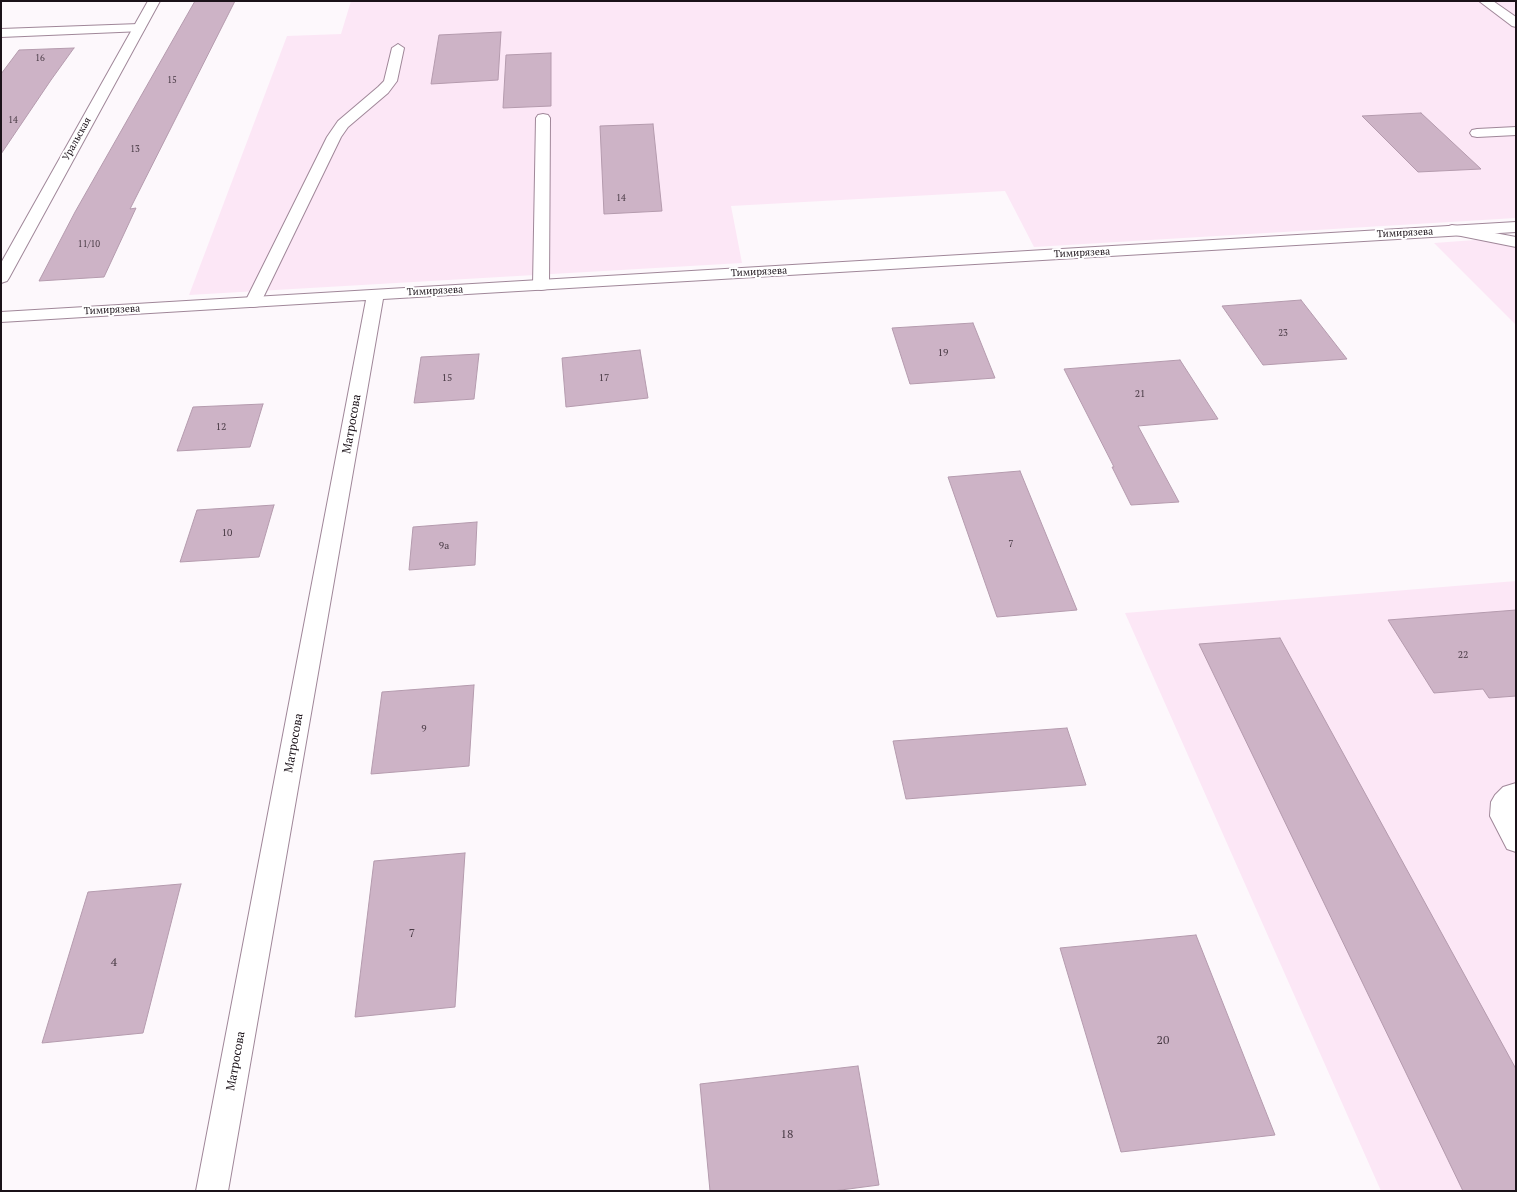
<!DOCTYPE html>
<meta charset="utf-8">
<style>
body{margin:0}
#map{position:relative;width:1517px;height:1192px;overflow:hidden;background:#fdf8fc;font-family:"PT Serif",serif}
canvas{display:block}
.frame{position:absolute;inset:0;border:2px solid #1b1219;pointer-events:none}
</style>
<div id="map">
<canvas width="1517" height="1192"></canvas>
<div class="frame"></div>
</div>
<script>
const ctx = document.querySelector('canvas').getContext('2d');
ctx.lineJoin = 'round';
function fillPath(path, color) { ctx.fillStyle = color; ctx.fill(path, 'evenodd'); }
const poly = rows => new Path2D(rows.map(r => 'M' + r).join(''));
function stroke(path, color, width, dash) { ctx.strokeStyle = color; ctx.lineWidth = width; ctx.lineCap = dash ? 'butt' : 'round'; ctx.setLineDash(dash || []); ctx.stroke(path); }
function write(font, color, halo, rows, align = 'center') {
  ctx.font = font + ' "PT Serif",serif'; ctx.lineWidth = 4; ctx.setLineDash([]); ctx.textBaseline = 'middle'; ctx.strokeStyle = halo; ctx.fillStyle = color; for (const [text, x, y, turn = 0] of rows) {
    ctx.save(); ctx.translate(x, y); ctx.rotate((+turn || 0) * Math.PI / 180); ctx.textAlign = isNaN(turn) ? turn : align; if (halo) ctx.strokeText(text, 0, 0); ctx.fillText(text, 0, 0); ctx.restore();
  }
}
const built = poly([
 [351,1,1516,1,1516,218,1034,247,1005,191,731,206,742,263,189,295,287,36,341,34],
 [1516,237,1516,325,1434,243],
 [1516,581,1516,1191,1381,1191,1125,613]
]);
const building = poly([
 [195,1,235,1,130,209,136,208,104,277,39,281,75,212,195,1],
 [501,32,498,80,431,84,439,35,501,32],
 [74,48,51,80,1,154,1,74,19,50,74,48],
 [551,53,551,106,503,108,506,55,551,53],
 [1421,113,1481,169,1418,172,1362,116,1421,113],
 [653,124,662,211,604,214,600,126,653,124],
 [1301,300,1347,359,1263,365,1222,306,1301,300],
 [973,323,995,378,910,384,892,328,973,323],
 [640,350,648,398,566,407,562,358,640,350],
 [479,354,474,399,414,403,421,357,479,354],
 [1180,360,1218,419,1138,426,1179,502,1131,505,1112,467,1114,467,1064,369,1180,360],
 [263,404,250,447,177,451,193,407,263,404],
 [1020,471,1077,610,997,617,948,477,1020,471],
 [274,505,259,557,180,562,197,510,274,505],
 [477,522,475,565,409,570,413,527,477,522],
 [1516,610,1516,696,1489,698,1483,689,1434,693,1388,620,1516,610],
 [1280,638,1516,1069,1516,1191,1463,1191,1199,644,1280,638],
 [474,685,469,766,371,774,382,692,474,685],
 [1067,728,1086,785,906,799,893,741,1067,728],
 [465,853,455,1007,355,1017,374,861,465,853],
 [181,884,143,1033,42,1043,88,892,181,884],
 [1196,935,1275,1135,1121,1152,1060,948,1196,935],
 [858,1066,879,1185,833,1191,710,1191,700,1084,858,1066]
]);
const lane = poly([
 [1479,1,1493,1,1516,17,1516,27,1512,26,1479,1],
 [139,24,145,28,143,31,1,37,1,29,139,24],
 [398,44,404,48,397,81,388,93,348,127,341,137,261,302,259,306,253,307,247,306,245,302,327,137,338,121,378,87,384,81,392,48,398,44],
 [543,114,548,115,550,118,549,285,547,289,541,290,535,289,533,285,536,118,538,115,543,114],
 [1516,127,1516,135,1477,137,1472,136,1470,133,1472,130,1477,129,1516,127],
 [1452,225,1516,237,1516,247,1446,233,1444,230,1446,227,1452,225],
 [1516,783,1516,852,1507,849,1490,816,1491,802,1495,795,1503,787,1516,783]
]);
const street = poly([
 [148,1,160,1,9,278,7,281,1,283,1,263,148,1],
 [1516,222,1516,232,383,299,228,1191,196,1191,366,300,1,322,1,312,1516,222]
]);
const farNumbernames = [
 ["16",40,58],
 ["15",172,80],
 ["14",13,120],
 ["13",135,149],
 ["14",621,198],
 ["11/10",89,244],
 ["23",1283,333]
];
const farStreetnames = [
 ["Уральская",77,139,-61],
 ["Тимирязева",1405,233,-3],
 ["Тимирязева",1082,253,-3],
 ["Тимирязева",759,272,-3],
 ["Тимирязева",435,291,-3],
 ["Тимирязева",112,310,-3]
];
const numberNames = [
 ["19",943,353],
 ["15",447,378],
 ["17",604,378],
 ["21",1140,394],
 ["12",221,427],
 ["10",227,533],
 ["7",1011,544],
 ["9а",444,546],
 ["22",1463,655],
 ["9",424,729]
];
const streetNames = [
 ["Матросова",352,424,-80],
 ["Матросова",294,743,-80],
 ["Матросова",236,1061,-80]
];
const nearNumbernames = [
 ["7",412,934],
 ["4",114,963],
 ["20",1163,1041],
 ["18",787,1135]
];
fillPath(built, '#fce7f6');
fillPath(building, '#cdb3c6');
stroke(building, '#b59bae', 1);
stroke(lane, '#a08799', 2);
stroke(street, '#a08799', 2);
fillPath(lane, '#fff');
fillPath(street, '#fff');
write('9px', '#483a44', null, farNumbernames);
write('10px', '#1b1219', '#fff', farStreetnames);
write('10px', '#483a44', null, numberNames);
write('12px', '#1b1219', '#fff', streetNames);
write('12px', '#483a44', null, nearNumbernames);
</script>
